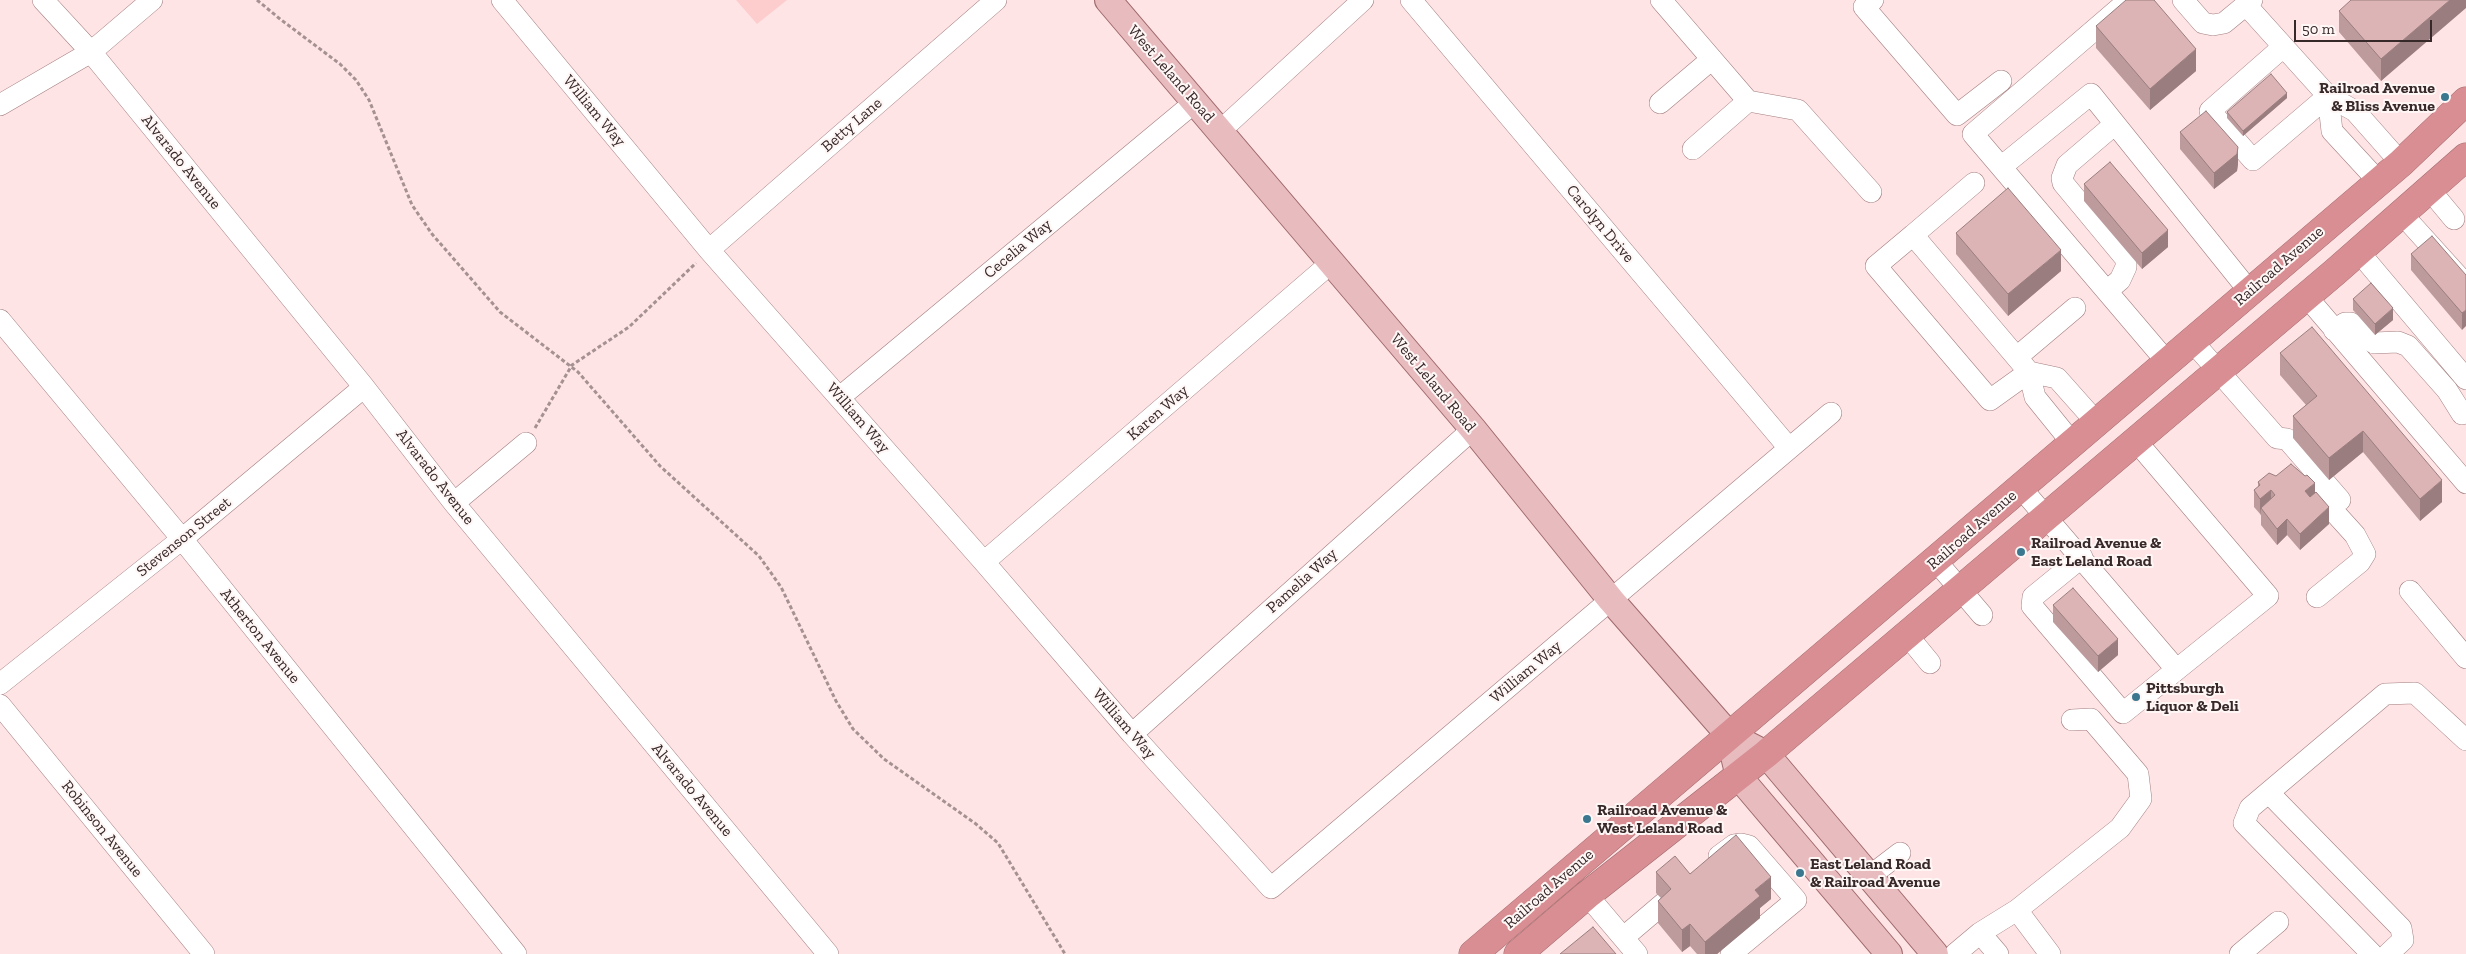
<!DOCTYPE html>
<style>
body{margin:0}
#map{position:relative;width:2466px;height:954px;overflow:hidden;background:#fee4e5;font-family:"Zilla Slab",serif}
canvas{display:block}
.scale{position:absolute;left:2294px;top:20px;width:138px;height:22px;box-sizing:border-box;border:2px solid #372829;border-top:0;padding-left:6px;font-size:15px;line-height:18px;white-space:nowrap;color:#372829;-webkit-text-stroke:4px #fff6f6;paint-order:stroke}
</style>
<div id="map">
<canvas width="2466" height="954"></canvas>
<div class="scale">50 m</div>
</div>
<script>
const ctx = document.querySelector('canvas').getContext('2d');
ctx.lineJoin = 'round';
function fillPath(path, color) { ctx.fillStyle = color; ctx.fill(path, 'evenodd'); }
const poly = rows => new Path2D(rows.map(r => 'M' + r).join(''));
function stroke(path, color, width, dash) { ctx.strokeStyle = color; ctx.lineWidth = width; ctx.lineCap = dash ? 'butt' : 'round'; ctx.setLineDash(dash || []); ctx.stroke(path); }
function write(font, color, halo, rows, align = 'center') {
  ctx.font = font + ' "Zilla Slab",serif'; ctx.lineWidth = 4; ctx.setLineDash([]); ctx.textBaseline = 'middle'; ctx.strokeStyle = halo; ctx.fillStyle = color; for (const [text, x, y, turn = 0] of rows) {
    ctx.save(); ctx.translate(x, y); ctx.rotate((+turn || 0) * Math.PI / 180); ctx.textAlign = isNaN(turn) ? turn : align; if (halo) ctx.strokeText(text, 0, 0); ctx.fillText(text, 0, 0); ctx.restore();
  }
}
const green = poly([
 [736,0,787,0,757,24]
]);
const path = poly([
 [257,0,280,19,340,64,356,80,369,100,412,205,432,234,500,312,578,372,660,466,759,556,781,587,836,701,853,729,884,759,976,824,998,843,1065,954],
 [535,428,572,365,629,327,696,263]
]);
const minor = poly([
 [43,0,91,52,364,387,454,503,828,954],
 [502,0,709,250,984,562,1132,734,1271,888,1831,413],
 [1411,0,1789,448],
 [1661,0,1748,101,1798,110,1871,192],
 [1873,0,1864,7,1957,115,2001,81],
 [2129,0,1973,134,2167,362],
 [2183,0,2203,23,2213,25,2224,23,2252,0],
 [2246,5,2328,96,2355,111,2401,163],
 [2283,47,2210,111,2253,160,2328,96],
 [2328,96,2332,131,2379,182],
 [1660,103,1712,59],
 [0,105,91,52,152,0],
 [1220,131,1363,0],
 [1693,149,1748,101],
 [2001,167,2091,94,2250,292],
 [2429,189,2454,219],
 [2401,213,2466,285],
 [1913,235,1974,183],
 [709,250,996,0],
 [2358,251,2466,379],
 [2107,291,2120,280,2126,267,2126,259,2063,183,2062,178,2067,165,2115,124],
 [2306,296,2466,483],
 [0,320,182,539,516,954],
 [2334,330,2345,323,2351,323,2374,343,2398,342,2408,346,2447,390,2462,414],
 [2192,341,2277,438,2287,439,2340,500],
 [2017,357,2075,308],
 [2029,372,1990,400,1876,266,1913,235,2029,372,2035,397,2073,444],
 [2029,372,2057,378,2097,423],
 [840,397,1195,102],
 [2021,488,2176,669],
 [2317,493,2355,535,2365,554,2360,562,2317,597],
 [454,503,526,443],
 [2082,557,2033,597,2032,606,2123,713,2268,596,2136,441],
 [1936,561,1982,615],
 [984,562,1331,263],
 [2410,591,2466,658],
 [1907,635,1930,663],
 [0,684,182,539,364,387],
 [0,705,204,954],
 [1132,734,1473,429],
 [2269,793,2401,928,2403,940,2388,954],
 [1719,856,1734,845,1741,844,1749,846,1796,900,1731,954],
 [1870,876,1900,853],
 [1587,895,1637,954],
 [2017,910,2120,828,2141,799,2138,774,2091,719,2072,720],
 [1980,933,1998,954],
 [1624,937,1664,903],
 [1955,954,1980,933,2017,910,2050,954],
 [2240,954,2278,922],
 [2372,954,2244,823,2250,808,2385,694,2415,693,2466,740]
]);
const major = poly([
 [1108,0,1473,429,1611,600,1729,735,1766,754,1935,954],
 [1729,735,1739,777,1889,954]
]);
const highway = poly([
 [1473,954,2401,163,2466,101],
 [1518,954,1587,895,1766,754,2335,272,2466,157]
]);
const wall = poly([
 [2466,0,2381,81,2339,32,2339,11],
 [2096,26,2196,71,2150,110,2096,48],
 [2287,98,2243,136,2227,118,2227,112],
 [2180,132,2238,164,2237,171,2214,189,2180,149],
 [2084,184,2168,247,2142,269,2084,201],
 [1956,233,2061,271,2008,316,1956,254],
 [2411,254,2466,275,2462,330,2411,270],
 [2353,299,2393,320,2375,335,2353,310],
 [2280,353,2442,502,2420,521,2363,452,2329,480,2293,438,2293,416,2306,405,2280,375],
 [2258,482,2315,493,2329,524,2300,550,2287,535,2277,545,2261,525,2261,515,2254,507,2254,490,2258,487],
 [2053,605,2118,655,2098,672,2053,622],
 [1656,872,1690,874,1771,899,1760,908,1760,918,1717,954,1697,954,1690,946,1682,952,1658,923,1658,901,1661,898,1656,893]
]);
const shadedWall = poly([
 [2450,0,2466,0,2466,8,2381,81,2381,59],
 [2196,49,2196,71,2150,110,2150,89],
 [2287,93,2287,98,2243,136,2243,131],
 [2238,147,2238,164,2237,171,2214,189,2214,173],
 [2168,230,2168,247,2142,269,2142,253],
 [2061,250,2061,271,2008,316,2008,294],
 [2393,308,2393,320,2375,335,2375,324],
 [2466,310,2466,326,2462,330,2462,313],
 [2363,431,2363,452,2329,480,2329,458],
 [2442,480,2442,502,2420,521,2420,499],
 [2315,483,2315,500,2305,508,2305,491],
 [2271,490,2271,506,2261,508,2260,516,2260,499],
 [2329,507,2329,524,2300,550,2300,534],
 [2287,519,2287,535,2277,545,2277,529],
 [2118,639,2118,655,2098,672,2098,656],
 [1771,877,1771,899,1760,908,1760,918,1717,954,1705,954,1705,942,1755,890],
 [1690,924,1690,946,1682,952,1682,930]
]);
const building = poly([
 [2126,0,2154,0,2196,49,2150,89,2096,26,2126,0],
 [2351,0,2450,0,2381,59,2339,11,2351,0],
 [2271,74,2287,93,2243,131,2227,112,2271,74],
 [2206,111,2238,147,2237,154,2214,173,2180,132,2206,111],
 [2110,162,2168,230,2142,253,2084,184,2110,162],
 [2008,188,2061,250,2008,294,1956,233,2008,188],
 [2432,236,2466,275,2466,310,2462,313,2411,254,2432,236],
 [2371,283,2393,308,2375,324,2353,299,2371,283],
 [2312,327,2442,480,2420,499,2363,431,2329,458,2293,416,2317,396,2280,353,2312,327],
 [2291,464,2305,476,2307,475,2315,483,2305,491,2310,497,2316,492,2329,507,2300,534,2287,519,2277,529,2261,508,2275,495,2271,490,2260,499,2254,490,2260,485,2258,482,2269,473,2276,476,2291,464],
 [2073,588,2118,639,2098,656,2053,605,2073,588],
 [1736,835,1771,877,1755,890,1760,896,1705,942,1690,924,1682,930,1658,901,1671,889,1656,872,1675,856,1690,874,1736,835],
 [1593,927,1616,954,1560,954,1593,927]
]);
const markers = [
 [2445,97,5,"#3b778f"],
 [2021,552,5,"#3b778f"],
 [2136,697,5,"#3b778f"],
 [1587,819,5,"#3b778f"],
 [1800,873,5,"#3b778f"]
];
const streetNames = [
 ["West Leland Road",1171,74,49],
 ["William Way",594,111,50],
 ["Betty Lane",852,125,-41],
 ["Alvarado Avenue",181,162,51],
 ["Carolyn Drive",1600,224,50],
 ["Cecelia Way",1018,249,-40],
 ["Railroad Avenue",2279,266,-41],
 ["West Leland Road",1433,383,50],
 ["Karen Way",1158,413,-41],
 ["William Way",858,418,49],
 ["Alvarado Avenue",435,477,52],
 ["Railroad Avenue",1972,530,-41],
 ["Stevenson Street",184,537,-39],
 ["Pamelia Way",1302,581,-42],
 ["Atherton Avenue",260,636,51],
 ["William Way",1526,672,-40],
 ["William Way",1124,724,49],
 ["Alvarado Avenue",692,790,50],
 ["Robinson Avenue",102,829,51],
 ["Railroad Avenue",1549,889,-41]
];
const poiNames = [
 ["Railroad Avenue",2435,88,"right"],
 ["& Bliss Avenue",2435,106,"right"],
 ["Railroad Avenue &",2031,543],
 ["East Leland Road",2031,561],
 ["Pittsburgh",2146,688],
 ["Liquor & Deli",2146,706],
 ["Railroad Avenue &",1597,810],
 ["West Leland Road",1597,828],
 ["East Leland Road",1810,864],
 ["& Railroad Avenue",1810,882]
];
fillPath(green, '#fdcdce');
stroke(minor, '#a37e7f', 22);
stroke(major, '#a06a6d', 28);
stroke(highway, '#a06a6d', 29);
stroke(path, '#a69192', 3, [4, 2.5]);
stroke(minor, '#fff', 21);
stroke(major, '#e8bbbe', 26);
stroke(highway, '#d88e92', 28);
fillPath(wall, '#bd9b9c');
fillPath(shadedWall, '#9a7e7f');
fillPath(building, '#dcb4b5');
stroke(building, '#9a7e7f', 1);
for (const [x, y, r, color] of markers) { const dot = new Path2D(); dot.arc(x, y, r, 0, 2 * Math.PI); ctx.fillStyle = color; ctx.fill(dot); stroke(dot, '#fff6f6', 2); }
write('16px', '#372829', '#fff6f6', streetNames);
write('bold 16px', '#372829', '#fff6f6', poiNames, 'left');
</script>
